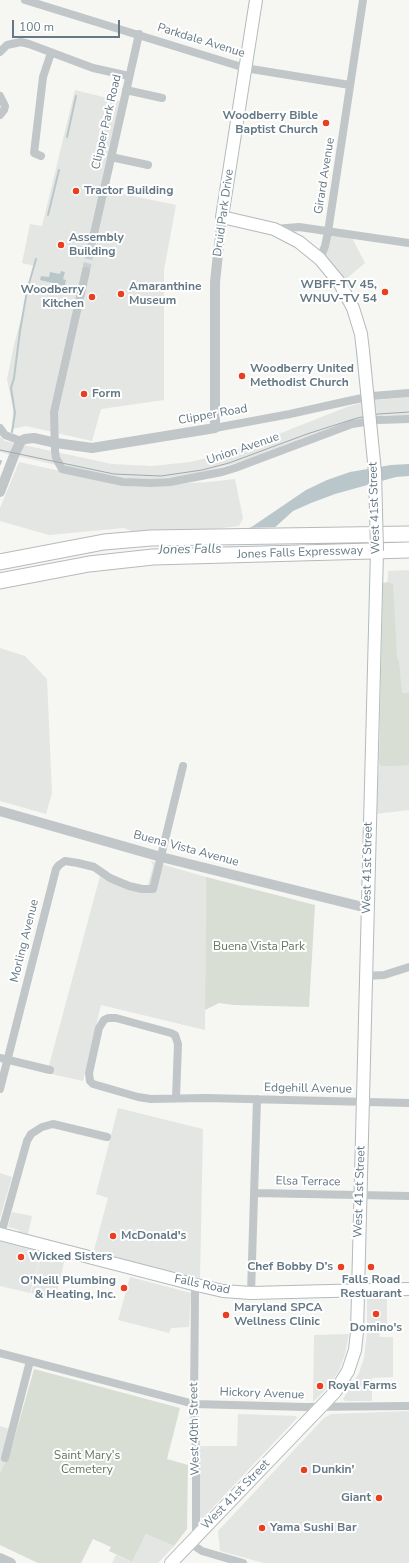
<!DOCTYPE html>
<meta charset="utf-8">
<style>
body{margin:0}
#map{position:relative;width:409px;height:1563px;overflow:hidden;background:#f6f6f3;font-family:"Nunito Sans",sans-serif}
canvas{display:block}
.scale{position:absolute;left:12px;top:20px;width:108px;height:18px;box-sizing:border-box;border:2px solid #647985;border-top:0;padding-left:5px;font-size:12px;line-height:14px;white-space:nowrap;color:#647985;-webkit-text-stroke:3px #fff;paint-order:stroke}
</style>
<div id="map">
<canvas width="409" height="1563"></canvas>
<div class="scale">100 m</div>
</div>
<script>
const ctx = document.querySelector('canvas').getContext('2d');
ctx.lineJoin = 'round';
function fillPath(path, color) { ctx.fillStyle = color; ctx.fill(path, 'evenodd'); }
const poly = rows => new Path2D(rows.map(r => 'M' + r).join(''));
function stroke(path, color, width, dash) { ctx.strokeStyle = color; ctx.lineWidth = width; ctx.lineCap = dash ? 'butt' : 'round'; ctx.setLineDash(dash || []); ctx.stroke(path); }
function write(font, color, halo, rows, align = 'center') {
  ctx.font = font + ' "Nunito Sans",sans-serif'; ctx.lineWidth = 4; ctx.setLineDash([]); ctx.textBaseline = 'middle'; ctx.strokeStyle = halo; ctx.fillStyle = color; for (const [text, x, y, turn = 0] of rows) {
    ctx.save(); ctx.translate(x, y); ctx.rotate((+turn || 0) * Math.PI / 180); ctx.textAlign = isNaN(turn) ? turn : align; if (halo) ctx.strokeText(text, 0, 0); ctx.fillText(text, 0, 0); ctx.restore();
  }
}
const built = poly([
 [75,90,123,102,104,190,176,205,164,270,164,400,101,409,92,441,26,426,12,429,13,409,7,379,14,345,35,266,22,263,30,224,42,226],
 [327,231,350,234,365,263,340,284,320,259],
 [409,397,409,416,387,415,355,420,332,427,242,461,198,474,180,477,142,480,104,476,0,452,0,437,5,441,112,464,152,466,190,462,224,454,261,441,344,408,367,401],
 [19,462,133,487,170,484,209,482,235,479,243,518,239,526,197,531,137,533,124,528,49,535,0,521,0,508],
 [409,570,409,810,375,814,380,754,388,571],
 [0,648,25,656,47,679,52,793,46,814,0,801],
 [151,861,206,877,205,1030,101,1005,83,1081,47,1073,100,876,147,888,153,866],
 [118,1108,203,1129,200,1278,130,1261,94,1250,108,1198,96,1194],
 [0,1173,12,1177,0,1218],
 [12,1212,32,1216,25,1247,42,1252,30,1293,0,1286,0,1241,15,1245,19,1230,8,1227],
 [42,1253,65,1259,55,1299,31,1293],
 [130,1277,191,1293,189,1327,171,1328,169,1333,118,1320],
 [367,1299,387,1299,387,1331,379,1332,380,1337,393,1337,393,1377,372,1378,372,1401,345,1401,343,1399,359,1373,364,1358,367,1333],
 [349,1334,345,1354,339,1371,327,1388,313,1402,314,1335],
 [409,1411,409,1563,264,1563,220,1551,218,1531,324,1418,331,1414],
 [238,1414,296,1416,297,1418,203,1518,199,1517,199,1446,237,1446],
 [0,1426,9,1429,6,1460,0,1473],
 [146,1534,174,1546,158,1563,112,1563,116,1555,132,1562]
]);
const green = poly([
 [388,582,393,584,397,657,399,662,402,693,409,693,409,765,398,766,381,766,379,763,379,760,383,583],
 [206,877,315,905,309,1007,234,1005,219,1003,205,1010],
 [34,1369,180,1408,167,1459,188,1465,187,1529,174,1546,146,1534,132,1562,109,1551,111,1547,93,1539,81,1563,38,1563,0,1545,0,1473,11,1450]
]);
const water = poly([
 [61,271,65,272,63,279,66,280,65,286,40,280,41,276,49,277,50,272,60,274],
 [409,464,409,476,396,477,335,494,311,503,293,511,271,531,241,532,253,526,306,490,327,480,350,472,391,465]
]);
const pier = poly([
 [277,527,264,543,248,552,154,561,0,578,0,557,240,530,244,528]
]);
const stream = poly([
 [67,137,76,96],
 [48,215,59,170],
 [12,432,15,413,11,388,14,378,20,331,27,291,36,259],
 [0,464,1,461]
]);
const minorTunnel = poly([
 [86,271,93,238]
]);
const minor = poly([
 [25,0,245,68,350,85],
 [0,52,7,45,21,42,29,44,93,68,129,76],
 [126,90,162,98],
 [0,96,5,106,4,110,0,115],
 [41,156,34,153,43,77,51,53],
 [111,157,148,165],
 [274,229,299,227,409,243],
 [93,238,139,34],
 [320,259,325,246,328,232,363,0],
 [86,271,54,412,55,451,56,458,62,469,123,482,151,483,170,482,222,472,235,468,352,424,378,420,409,419],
 [0,428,5,435,21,441],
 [215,428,290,414,348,401,372,396,409,393],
 [365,976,384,975,409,967],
 [0,1058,50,1070],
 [0,1089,56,869,59,865,65,861,78,863,94,867,110,878,129,886,142,889,153,889,183,766],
 [176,1098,178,1044,175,1035,171,1033,116,1018,108,1018,104,1020,99,1028,89,1073,90,1081,93,1084,138,1097,151,1099,206,1098,409,1103],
 [254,1193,409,1196],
 [1,1234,27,1141,31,1134,42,1127,53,1124,107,1137],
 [251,1293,257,1099],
 [0,1353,194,1404,305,1407,409,1406],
 [5,1458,30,1361],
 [196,1537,196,1452,194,1404,195,1292,197,1285],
 [190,1543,202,1551,243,1563]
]);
const tertiary = poly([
 [0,492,15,453,21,441,25,439,34,438,56,443,92,448,215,428,215,282,222,217],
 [0,811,161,857,367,908],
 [0,1558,11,1563]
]);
const secondary = poly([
 [256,0,222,217,274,229,299,242,320,259,339,282,353,308,361,334,363,351],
 [0,1234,197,1285,223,1291,251,1293,409,1289],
 [171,1563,335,1392,348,1371,355,1350,357,1332,377,551]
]);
const motorway = poly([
 [0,562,104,542,151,538,409,534],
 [0,581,89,564,153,557,409,550]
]);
const tram = poly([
 [0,450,114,474,161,476,202,470,229,463,307,434,357,418,378,414,409,412]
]);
const secondaryBridge = poly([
 [363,351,375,472,377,551]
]);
const markers = [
 [326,123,4,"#e93f20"],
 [76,191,4,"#e93f20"],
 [61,245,4,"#e93f20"],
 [385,292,4,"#e93f20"],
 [121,294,4,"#e93f20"],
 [92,297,4,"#e93f20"],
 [242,376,4,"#e93f20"],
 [84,394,4,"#e93f20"],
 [113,1236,4,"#e93f20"],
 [21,1257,4,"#e93f20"],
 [341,1267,4,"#e93f20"],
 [371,1267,4,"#e93f20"],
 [124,1288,4,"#e93f20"],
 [376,1314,4,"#e93f20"],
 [226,1315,4,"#e93f20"],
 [320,1386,4,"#e93f20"],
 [304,1470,4,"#e93f20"],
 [379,1498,4,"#e93f20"],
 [262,1528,4,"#e93f20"]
];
const streetNames = [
 ["Parkdale Avenue",201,41,17],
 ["Clipper Park Road",107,122,-77],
 ["Girard Avenue",325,176,-81],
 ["Druid Park Drive",224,213,-82],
 ["Clipper Road",213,415,-10],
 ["Union Avenue",243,449,-19],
 ["West 41st Street",375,508,-92],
 ["Jones Falls Expressway",300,553,-2],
 ["Buena Vista Avenue",186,849,15],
 ["West 41st Street",368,868,-89],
 ["Morling Avenue",25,941,-76],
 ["Edgehill Avenue",308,1089,1],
 ["Elsa Terrace",308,1182,1],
 ["West 41st Street",360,1192,-88],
 ["Falls Road",202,1285,12],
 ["Hickory Avenue",262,1394,2],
 ["West 40th Street",195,1429,-91],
 ["West 41st Street",236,1495,-46]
];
const poiNames = [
 ["Woodberry Bible",318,116,"right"],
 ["Baptist Church",318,130,"right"],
 ["Tractor Building",84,191],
 ["Assembly",69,238],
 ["Building",69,252],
 ["WBFF-TV 45,",377,285,"right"],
 ["WNUV-TV 54",377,299,"right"],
 ["Amaranthine",129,287],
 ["Museum",129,301],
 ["Woodberry",84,290,"right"],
 ["Kitchen",84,304,"right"],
 ["Woodberry United",250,369],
 ["Methodist Church",250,383],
 ["Form",92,394],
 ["McDonald's",121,1236],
 ["Wicked Sisters",29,1257],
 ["Chef Bobby D’s",333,1267,"right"],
 ["Falls Road",371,1280,"center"],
 ["Restuarant",371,1294,"center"],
 ["O'Neill Plumbing",116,1281,"right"],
 ["& Heating, Inc.",116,1295,"right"],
 ["Maryland SPCA",234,1308],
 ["Wellness Clinic",234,1322],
 ["Domino's",376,1328,"center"],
 ["Royal Farms",328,1386],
 ["Dunkin'",312,1470],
 ["Giant",371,1498,"right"],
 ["Yama Sushi Bar",270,1528]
];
const parkNames = [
 ["Buena Vista Park",259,947],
 ["Saint Mary's",87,1456],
 ["Cemetery",87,1470]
];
const waterNames = [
 ["Jones Falls",190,550,-1]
];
fillPath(built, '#e4e6e4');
fillPath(green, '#d8ded4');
fillPath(water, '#bac7ca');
fillPath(pier, '#f6f6f3');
stroke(stream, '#bac7ca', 2);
stroke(minorTunnel, '#cad0d2', 8, [8, 4]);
stroke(secondary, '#b3babd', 14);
stroke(motorway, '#b6babc', 17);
stroke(minor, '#c1c6c9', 8);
stroke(tertiary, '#c1c6c9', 10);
stroke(secondary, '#fff', 12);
stroke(motorway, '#fff', 15);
stroke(tram, '#a1a9ae', 1);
stroke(secondaryBridge, '#b3babd', 14, []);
stroke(secondaryBridge, '#fff', 12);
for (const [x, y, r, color] of markers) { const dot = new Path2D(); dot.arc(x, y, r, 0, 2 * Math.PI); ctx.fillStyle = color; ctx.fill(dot); stroke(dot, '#fff', 1.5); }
write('12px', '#647985', '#fff', streetNames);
write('bold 12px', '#647985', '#fff', poiNames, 'left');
write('12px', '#66775f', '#fff', parkNames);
write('italic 13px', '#5f7b81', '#fff', waterNames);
</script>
